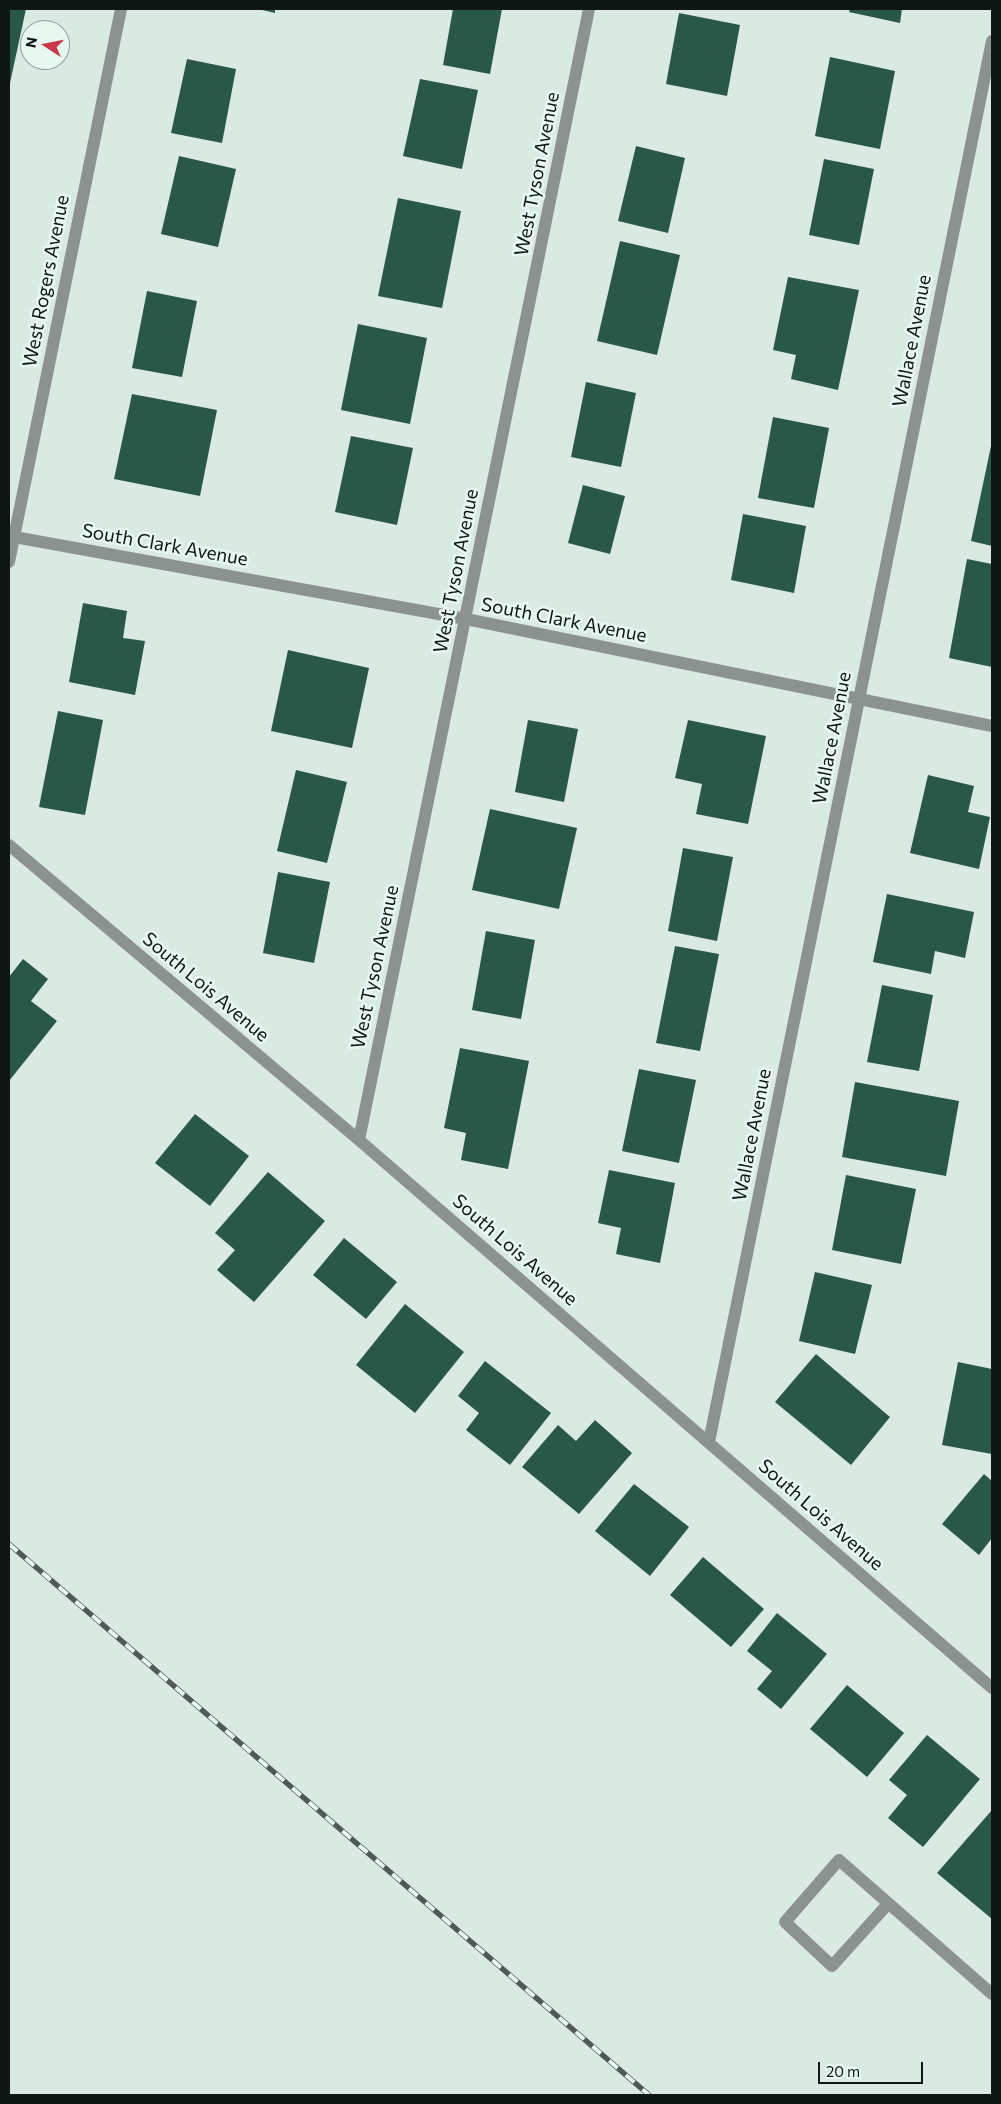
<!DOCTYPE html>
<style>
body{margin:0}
#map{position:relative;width:1001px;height:2104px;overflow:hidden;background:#daeae3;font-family:Commissioner,sans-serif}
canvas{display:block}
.frame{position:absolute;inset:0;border:10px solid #101613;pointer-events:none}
.north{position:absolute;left:20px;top:20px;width:50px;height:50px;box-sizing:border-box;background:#e7f8f1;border:1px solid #919e98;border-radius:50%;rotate:281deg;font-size:14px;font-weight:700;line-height:20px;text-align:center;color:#101613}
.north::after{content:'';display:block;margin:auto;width:18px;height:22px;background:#c8384a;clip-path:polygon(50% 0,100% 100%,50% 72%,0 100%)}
.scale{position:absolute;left:818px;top:2062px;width:105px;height:22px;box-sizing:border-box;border:2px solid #101613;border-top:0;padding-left:6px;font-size:15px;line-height:18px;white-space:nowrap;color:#101613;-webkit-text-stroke:4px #e7f8f1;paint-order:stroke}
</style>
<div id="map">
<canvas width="1001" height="2104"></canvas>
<div class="frame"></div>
<div class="north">N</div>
<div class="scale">20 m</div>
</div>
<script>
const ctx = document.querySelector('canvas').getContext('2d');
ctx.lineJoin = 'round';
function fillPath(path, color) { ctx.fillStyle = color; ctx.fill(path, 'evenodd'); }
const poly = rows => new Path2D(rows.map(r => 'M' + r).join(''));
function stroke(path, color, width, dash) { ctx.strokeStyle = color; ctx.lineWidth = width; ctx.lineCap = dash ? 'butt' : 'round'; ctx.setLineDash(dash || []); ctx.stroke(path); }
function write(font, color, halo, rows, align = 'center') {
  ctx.font = font + ' Commissioner,sans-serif'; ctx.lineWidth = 5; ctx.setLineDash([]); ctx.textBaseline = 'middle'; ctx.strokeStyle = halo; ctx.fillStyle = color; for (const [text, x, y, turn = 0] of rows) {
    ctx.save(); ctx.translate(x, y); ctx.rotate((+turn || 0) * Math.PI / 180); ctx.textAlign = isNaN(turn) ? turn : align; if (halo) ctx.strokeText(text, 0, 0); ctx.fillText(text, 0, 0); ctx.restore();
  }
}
const building = poly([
 [9,9,26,9,10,83,9,83],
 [258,9,275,9,275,13],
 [453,9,502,9,490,74,443,65],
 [850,9,902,9,900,23,849,12],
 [679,13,740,25,727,96,666,84],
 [830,57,895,71,880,149,815,136],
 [187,59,236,69,222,143,171,133],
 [420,79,478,90,462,169,403,156],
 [636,146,685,158,668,233,618,221],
 [179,156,236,169,218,247,161,234],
 [824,159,874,169,859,245,809,235],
 [398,198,461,211,442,308,378,296],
 [620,241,680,255,657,355,597,341],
 [788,277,859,290,838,390,791,379,796,355,773,350],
 [147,291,197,301,182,377,132,368],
 [358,324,427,338,410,424,341,410],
 [586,382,636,393,621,467,571,457],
 [132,394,217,410,200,496,114,479],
 [773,417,829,428,814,508,758,498],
 [351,436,413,448,397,525,335,512],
 [991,446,992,447,992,546,971,541],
 [583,485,625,496,610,554,568,543],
 [743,514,806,526,794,593,731,580],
 [967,559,992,564,992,667,949,658],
 [83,603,127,611,123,638,145,641,135,695,69,682],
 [288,650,369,668,352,748,271,731],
 [58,711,103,720,85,815,39,807],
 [528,720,578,729,564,802,515,792],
 [688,720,766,736,748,824,696,814,702,784,675,778],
 [296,770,347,782,327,863,277,851],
 [928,775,974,786,968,812,990,817,979,869,910,853],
 [490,809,577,828,559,909,472,890],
 [683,848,733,857,717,941,668,931],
 [278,872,330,882,314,963,263,953],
 [887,894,974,912,965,958,935,951,931,974,873,962],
 [486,931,535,940,521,1019,472,1010],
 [675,946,719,954,700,1051,656,1043],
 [23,959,48,979,31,1001,57,1021,9,1081,9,977],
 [882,985,933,995,919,1071,867,1062],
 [460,1048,529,1061,508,1169,461,1160,466,1133,444,1128],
 [639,1069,696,1080,679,1163,622,1151],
 [855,1082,959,1101,946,1176,842,1157],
 [195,1114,249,1156,210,1206,155,1163],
 [609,1170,675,1183,660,1263,616,1254,621,1228,598,1223],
 [268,1172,325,1221,254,1302,217,1270,235,1250,215,1233],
 [846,1175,916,1189,901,1264,832,1250],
 [344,1238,397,1282,366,1319,313,1275],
 [815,1272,872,1285,855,1354,799,1341],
 [405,1304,464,1352,415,1413,356,1365],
 [816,1354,890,1417,851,1465,775,1402],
 [485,1361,551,1413,510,1465,466,1430,479,1413,458,1396],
 [958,1362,992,1369,992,1454,942,1445],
 [595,1420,632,1453,579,1514,522,1467,558,1425,576,1441],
 [984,1474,992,1481,992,1538,979,1555,942,1524],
 [634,1484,689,1527,650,1576,595,1531],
 [703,1557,764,1609,731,1647,670,1595],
 [777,1613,827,1654,781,1709,757,1689,772,1671,747,1651],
 [847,1685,904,1733,867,1777,810,1729],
 [927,1735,980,1779,923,1847,888,1818,907,1795,889,1780],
 [992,1810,992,1919,937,1873]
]);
const service = poly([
 [887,1905,832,1966,785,1922,839,1860,992,1994]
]);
const minor = poly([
 [9,536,466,619,992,726],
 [9,562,121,9],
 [9,845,359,1140,992,1688],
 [359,1140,589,9],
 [709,1442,992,41]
]);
const rail = poly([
 [9,1544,649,2095]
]);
const streetNames = [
 ["West Tyson Avenue",537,174,-79],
 ["West Rogers Avenue",46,281,-79],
 ["Wallace Avenue",912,341,-79],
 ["South Clark Avenue",165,545,10],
 ["West Tyson Avenue",456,571,-79],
 ["South Clark Avenue",564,620,11],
 ["Wallace Avenue",832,738,-79],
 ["West Tyson Avenue",375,967,-78],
 ["South Lois Avenue",206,987,40],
 ["Wallace Avenue",752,1135,-79],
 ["South Lois Avenue",515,1250,41],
 ["South Lois Avenue",821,1515,41]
];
fillPath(building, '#295848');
stroke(service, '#8c9290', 12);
stroke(minor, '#8c9290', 12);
stroke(rail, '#505955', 5.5);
stroke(rail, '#e7f8f1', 4, [11]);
write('19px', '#101613', '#e7f8f1', streetNames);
</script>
